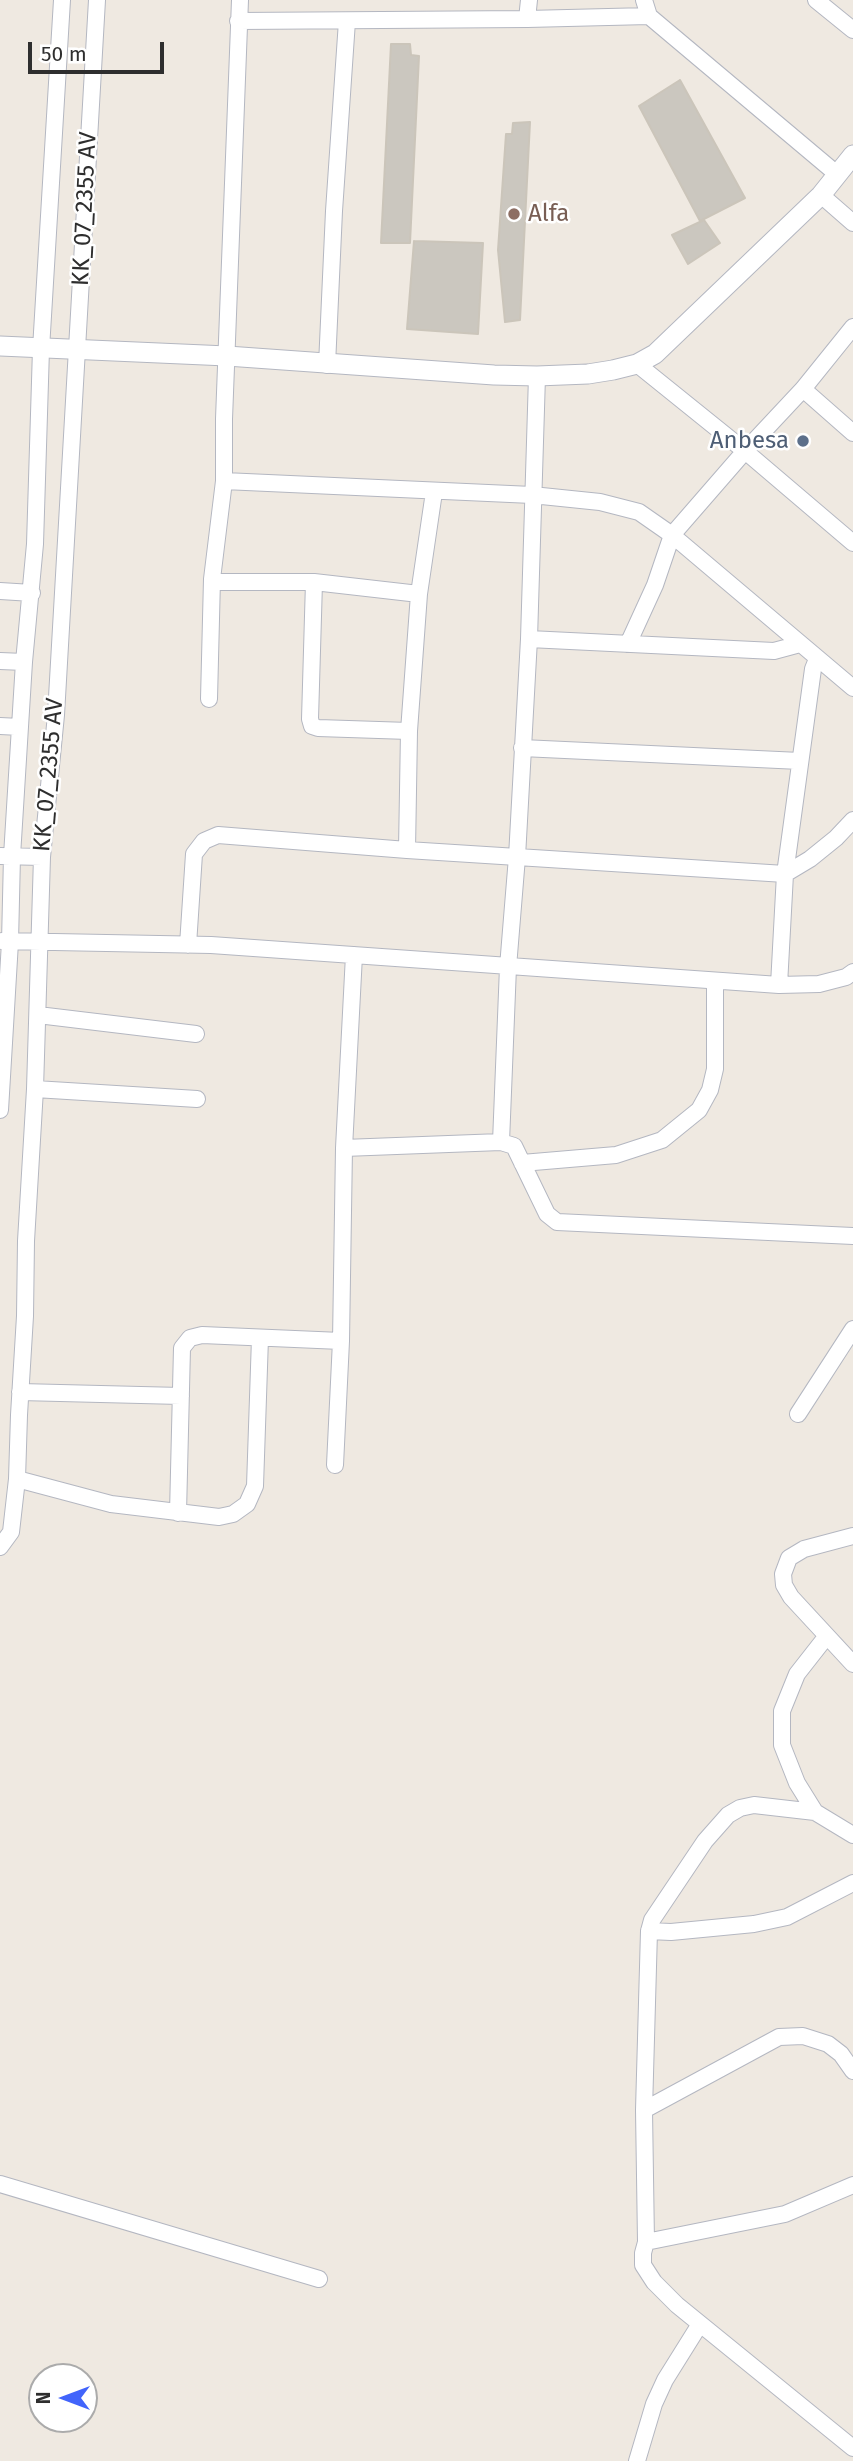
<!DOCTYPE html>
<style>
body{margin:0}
#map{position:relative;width:853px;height:2461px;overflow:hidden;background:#efe9e1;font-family:"Fira Sans",sans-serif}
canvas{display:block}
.north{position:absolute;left:28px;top:2363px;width:70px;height:70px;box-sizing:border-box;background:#fff;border:2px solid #ababab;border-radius:50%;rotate:270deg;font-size:19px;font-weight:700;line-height:28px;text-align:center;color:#2e2e2e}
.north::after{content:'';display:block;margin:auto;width:24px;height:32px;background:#4264fb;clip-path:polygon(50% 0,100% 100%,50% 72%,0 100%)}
.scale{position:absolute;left:28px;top:42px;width:136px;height:32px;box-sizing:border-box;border:4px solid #2e2e2e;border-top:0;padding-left:9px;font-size:21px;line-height:24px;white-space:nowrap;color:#2e2e2e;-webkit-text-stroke:5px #fff;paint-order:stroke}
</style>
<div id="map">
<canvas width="853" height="2461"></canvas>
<div class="north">N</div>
<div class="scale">50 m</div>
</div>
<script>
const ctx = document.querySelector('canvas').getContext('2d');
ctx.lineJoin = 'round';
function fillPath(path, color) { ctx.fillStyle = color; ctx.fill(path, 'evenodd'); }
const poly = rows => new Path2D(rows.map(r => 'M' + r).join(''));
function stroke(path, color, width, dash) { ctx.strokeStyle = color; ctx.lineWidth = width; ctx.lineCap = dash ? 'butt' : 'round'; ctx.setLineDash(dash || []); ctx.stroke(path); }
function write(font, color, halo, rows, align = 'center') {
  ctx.font = font + ' "Fira Sans",sans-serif'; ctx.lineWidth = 5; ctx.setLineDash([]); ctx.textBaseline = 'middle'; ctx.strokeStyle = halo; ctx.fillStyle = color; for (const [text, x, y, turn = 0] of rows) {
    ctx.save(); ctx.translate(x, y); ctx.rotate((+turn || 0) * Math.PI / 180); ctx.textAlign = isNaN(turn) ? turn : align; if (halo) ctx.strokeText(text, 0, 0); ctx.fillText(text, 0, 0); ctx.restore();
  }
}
const building = poly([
 [391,44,410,44,411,55,419,56,410,243,381,243,391,44],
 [680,80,745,198,700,221,639,106,680,80],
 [530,122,520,320,505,322,498,250,506,134,512,134,513,123,530,122],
 [704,220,720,243,688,264,672,235,704,220],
 [414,241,483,243,478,334,407,329,414,241]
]);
const minor = poly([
 [240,0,224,419,224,481,212,579,219,582,314,582,419,594],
 [816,0,853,30],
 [649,16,838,175],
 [527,19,649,16,644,0],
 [238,21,527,19,529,0],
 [821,195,853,223],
 [853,327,803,389,745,451,672,535,853,688],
 [637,364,745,451,853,543],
 [327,365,334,211,347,21],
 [803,389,853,433],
 [224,481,532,495,600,502,639,512,672,535,655,585,628,644],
 [314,582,310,719,312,726,318,728,409,731],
 [0,591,32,593],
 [529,639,774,651,800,644],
 [0,661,24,662],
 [209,699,212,579],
 [0,726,20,727],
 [522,748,800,761],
 [407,850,409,731,419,594,434,492],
 [0,856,42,857],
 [2,941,211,945,779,985,819,984,846,977,853,972],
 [188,945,194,854,204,841,218,835,407,850,785,874,810,859,836,838,853,820],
 [779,985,785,874,813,669,817,659],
 [38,1015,196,1034],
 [35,1089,197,1099],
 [0,1110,10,942,12,856,24,662,35,544,41,349,62,0],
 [501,1142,508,967,517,857,529,639,537,376],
 [344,1148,501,1142,514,1146,547,1214,557,1222,853,1236],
 [522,1163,616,1155,662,1140,699,1110,710,1090,715,1069,715,981],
 [20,1392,181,1396],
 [798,1414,853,1329],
 [335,1465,341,1341,344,1148,354,955],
 [17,1479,111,1504,219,1517,233,1514,247,1504,255,1486,260,1338],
 [178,1513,182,1348,190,1338,202,1335,341,1341],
 [853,1536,804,1549,789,1558,783,1574,784,1585,791,1597,853,1664],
 [0,1547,11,1532,17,1479,19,1415,25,1316,26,1241,35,1089,42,857,56,715,97,0],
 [826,1637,797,1674,782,1711,782,1745,797,1783,815,1812,853,1835],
 [815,1812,754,1805,740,1808,728,1815,705,1841,652,1920,649,1931,644,2110,646,2242,643,2253,643,2265,654,2282,677,2305,853,2448],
 [649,1931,671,1932,754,1924,787,1917,853,1883],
 [644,2110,779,2037,803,2036,828,2044,841,2054,853,2071],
 [0,2184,319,2279],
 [646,2242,785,2214,853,2185],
 [637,2461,654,2404,665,2380,700,2324]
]);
const tertiary = poly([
 [0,346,227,356,494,375,537,376,588,374,613,370,637,364,655,354,821,195,853,155]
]);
const markers = [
 [514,214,7,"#8d6e63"],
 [803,441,7,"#5c6f8a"]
];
const streetNames = [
 ["KK_07_2355 AV",85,209,-87],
 ["KK_07_2355 AV",49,775,-85]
];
const educationNames = [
 ["Alfa",528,214]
];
const serviceNames = [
 ["Anbesa",789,441]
];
fillPath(building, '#cbc7bf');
stroke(building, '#cbc5ba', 2);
stroke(minor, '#b4b7c1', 18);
stroke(tertiary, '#b4b7c1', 21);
stroke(minor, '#fff', 16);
stroke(tertiary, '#fff', 19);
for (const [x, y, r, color] of markers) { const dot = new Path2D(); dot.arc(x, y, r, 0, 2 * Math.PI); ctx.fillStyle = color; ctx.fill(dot); stroke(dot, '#fff', 2.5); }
write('24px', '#2e2e2e', '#fff', streetNames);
write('24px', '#785e54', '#fff', educationNames, 'left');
write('24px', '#4e5e75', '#fff', serviceNames, 'right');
</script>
